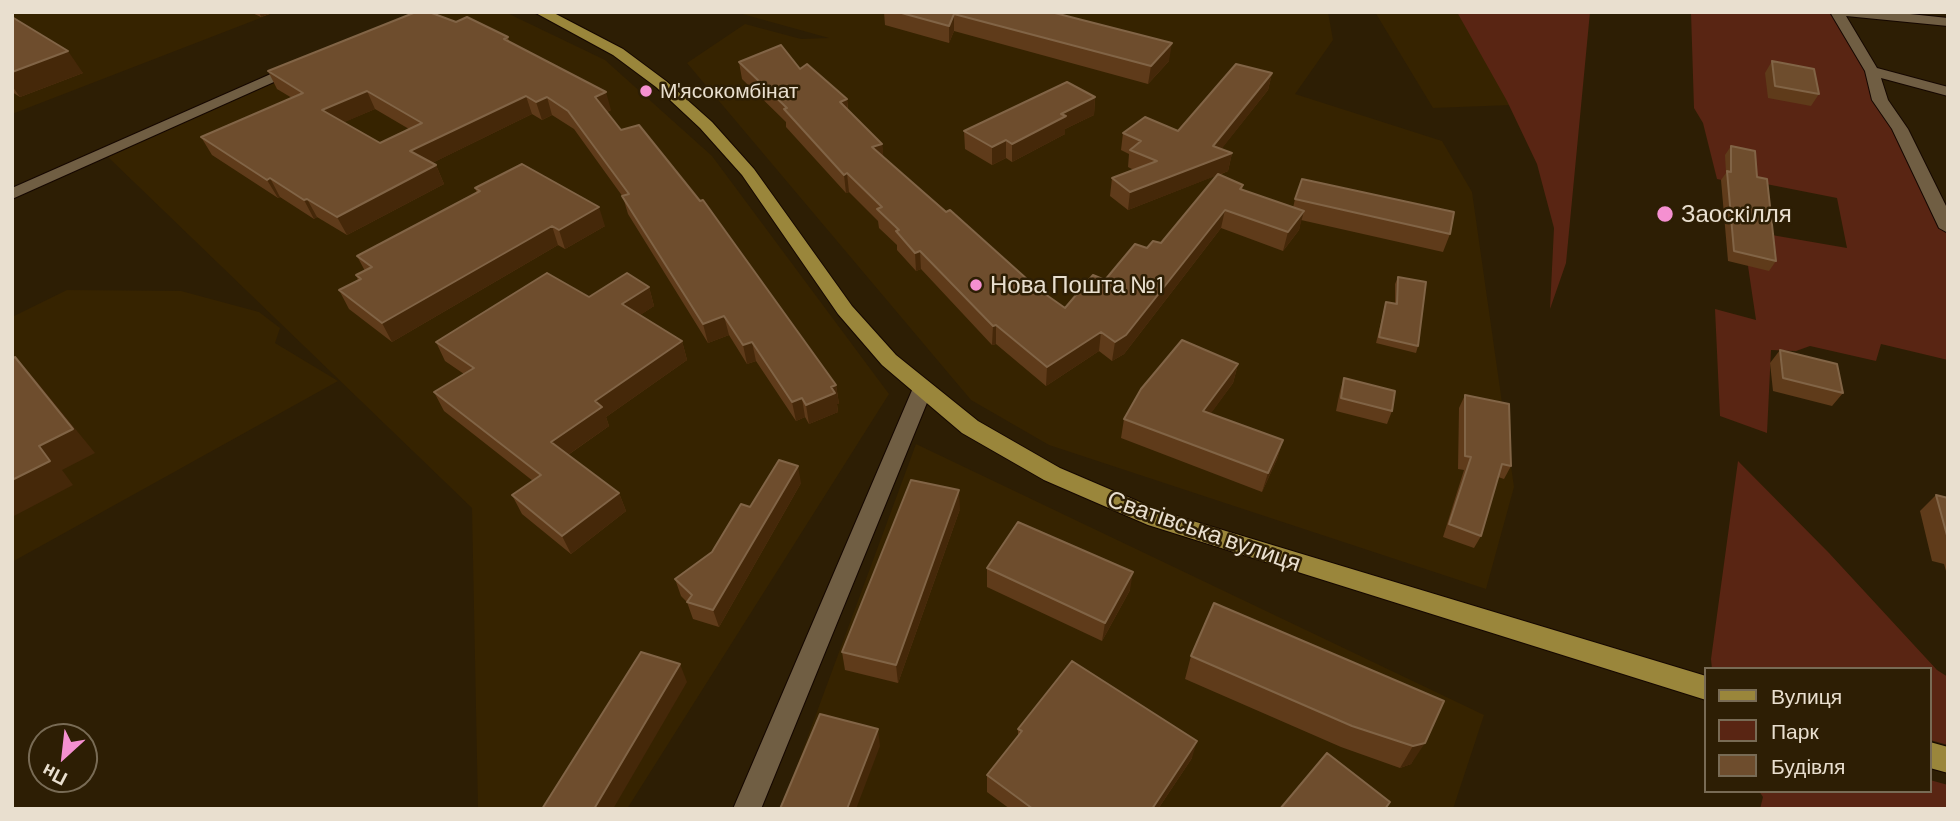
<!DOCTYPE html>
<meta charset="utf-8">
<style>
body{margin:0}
#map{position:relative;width:1960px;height:821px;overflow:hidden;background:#2d1e04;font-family:Barlow,sans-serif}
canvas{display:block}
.frame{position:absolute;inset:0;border:14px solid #e9dfcf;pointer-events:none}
.legend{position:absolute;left:1704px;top:667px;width:228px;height:126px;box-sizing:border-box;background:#2d1e04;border:2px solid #786b55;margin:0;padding:9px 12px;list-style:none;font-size:21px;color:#e9dfcf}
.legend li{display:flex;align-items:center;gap:14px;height:35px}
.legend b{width:35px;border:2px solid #786b55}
.north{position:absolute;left:28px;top:723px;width:70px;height:70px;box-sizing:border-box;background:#2d1e04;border:2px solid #786b55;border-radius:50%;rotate:207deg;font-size:19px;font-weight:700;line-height:28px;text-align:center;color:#e9dfcf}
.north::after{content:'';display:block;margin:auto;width:24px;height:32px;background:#f590d1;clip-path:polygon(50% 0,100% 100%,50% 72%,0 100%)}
</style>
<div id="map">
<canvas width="1960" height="821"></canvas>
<div class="frame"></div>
<ul class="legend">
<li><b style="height:9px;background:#9a863b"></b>Вулиця</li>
<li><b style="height:19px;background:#592513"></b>Парк</li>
<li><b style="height:19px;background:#6e4d2d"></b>Будівля</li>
</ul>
<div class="north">Пн</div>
</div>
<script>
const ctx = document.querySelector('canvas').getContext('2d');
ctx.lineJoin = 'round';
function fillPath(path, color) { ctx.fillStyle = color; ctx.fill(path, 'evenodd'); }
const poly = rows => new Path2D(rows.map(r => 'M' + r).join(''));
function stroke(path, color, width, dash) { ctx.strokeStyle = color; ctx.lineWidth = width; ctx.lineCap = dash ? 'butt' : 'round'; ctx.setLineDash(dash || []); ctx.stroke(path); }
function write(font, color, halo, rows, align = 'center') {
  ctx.font = font + ' Barlow,sans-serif'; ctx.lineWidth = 5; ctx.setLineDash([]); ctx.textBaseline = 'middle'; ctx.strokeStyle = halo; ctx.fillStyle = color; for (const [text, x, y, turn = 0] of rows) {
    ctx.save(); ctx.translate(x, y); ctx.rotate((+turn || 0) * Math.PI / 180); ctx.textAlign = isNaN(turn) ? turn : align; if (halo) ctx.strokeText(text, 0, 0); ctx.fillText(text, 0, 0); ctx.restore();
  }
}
const built = poly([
 [12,12,276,12,12,114],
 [427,12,505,12,605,60,712,156,889,394,627,809,478,809,472,508,108,157],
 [735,12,1328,12,1333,40,1295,94,1442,141,1472,192,1514,487,1486,589,1049,445,971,400,687,63,745,24,801,39,829,38],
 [1375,12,1472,12,1539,104,1433,108],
 [67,290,181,291,259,312,280,328,275,343,338,381,12,562,12,317],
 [916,444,1484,715,1453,809,781,809]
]);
const green = poly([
 [1457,12,1590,12,1566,263,1550,309,1554,228,1537,164,1507,101],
 [1691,12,1837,12,1948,228,1948,360,1881,344,1876,361,1810,346,1796,351,1771,350,1767,433,1720,416,1715,309,1756,320,1748,266,1766,234,1847,248,1837,198,1761,183,1755,187,1717,179,1703,123,1694,108],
 [1738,461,1829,553,1937,670,1948,677,1948,745,1930,740,1930,669,1712,669,1711,659],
 [1930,780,1948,785,1948,809,1760,809,1763,797,1759,791,1930,791]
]);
const street = poly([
 [1830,12,1891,12,1948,18,1948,26,1846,16,1877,68,1948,87,1948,96,1881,78,1888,100,1908,129,1948,210,1948,233,1939,228,1892,129,1872,100,1865,71,1830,12],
 [298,62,303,63,305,66,303,69,12,199,12,188,298,62],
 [923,381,930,383,933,388,761,809,733,809,913,388,916,383,923,381]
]);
const primary = poly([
 [534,12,552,12,623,49,666,81,712,122,754,169,852,306,896,355,978,421,1060,468,1163,512,1706,676,1706,700,1148,525,1044,480,962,433,882,365,838,314,742,175,700,128,656,87,613,55,534,12],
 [1930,742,1948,747,1948,773,1930,768,1930,742]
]);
const wall = poly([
 [250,12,275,12,261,17],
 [884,12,1051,12,1169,61,1148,84,954,31,949,43,885,25],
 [12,17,83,73,20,97,12,92],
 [508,37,509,42,611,110,607,112,621,130,836,385,839,404,837,404,838,412,809,424,805,417,796,421,756,361,747,364,729,335,708,343,628,214,623,197,574,129,552,115,542,120,532,114,432,163,436,165,444,184,347,235,317,217,314,219,280,197,278,198,212,155,201,137,292,98,277,89,268,71],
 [375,109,409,129,380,143,344,122],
 [1772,61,1819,94,1811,106,1768,98,1765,73],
 [739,62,800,69,847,99,848,109,882,144,883,157,1038,289,1065,308,1147,248,1161,243,1217,175,1128,210,1110,196,1112,178,1134,170,1128,167,1129,154,1121,150,1123,133,1178,131,1272,73,1268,90,1221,149,1232,153,1228,171,1219,175,1243,185,1242,190,1293,208,1295,199,1450,234,1443,252,1301,220,1299,230,1283,251,1221,228,1124,354,1112,361,1099,351,1046,386,996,344,992,345,921,269,916,271,897,250,897,245,879,228,878,221,849,192,846,193,786,127,786,122,742,79],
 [1095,97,1094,115,1065,129,1065,134,1012,162,1006,158,992,165,965,149,964,131],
 [1731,146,1757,177,1776,261,1769,271,1728,261,1721,180,1726,173,1725,155],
 [475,188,605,226,565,249,558,245,392,342,349,309,339,290,358,280,356,275,365,271,357,256,477,193],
 [1398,277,1418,346,1416,353,1376,343,1386,302,1395,304,1395,284],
 [649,287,654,306,640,315,682,341,687,360,606,417,609,426,568,455,619,493,626,511,571,554,522,514,512,495,533,481,444,411,434,392,464,374,445,361,436,342,589,297],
 [1780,350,1843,393,1832,406,1773,391,1770,363],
 [1238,364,1233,383,1210,414,1283,440,1277,459,1262,492,1121,438,1124,419],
 [1344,378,1392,411,1387,424,1336,411,1340,391],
 [1465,395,1511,466,1504,479,1498,477,1481,536,1474,548,1443,537,1464,470,1458,469,1459,408],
 [801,483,719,627,693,619,687,602,681,596,675,579,712,552,750,507],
 [1936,495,1948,498,1948,578,1944,564,1932,561,1920,511],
 [960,509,898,683,845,670,842,652],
 [987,568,1130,590,1102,641,987,587],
 [1191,656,1444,701,1411,764,1400,768,1341,747,1185,679],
 [1018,729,1192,758,1158,809,1010,809,987,792,987,775,1018,736]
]);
const shadedWall = poly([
 [259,12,275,12,261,17],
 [954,14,954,31,949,43,949,26],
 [1172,43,1169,61,1148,84,1151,66],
 [68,51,83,73,20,97,12,86,12,72],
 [1272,73,1268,90,1212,161,1232,153,1228,171,1128,210,1130,192,1213,146],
 [367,91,375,109,331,128,322,110],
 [606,92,611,110,600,115,595,97],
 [526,96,532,114,418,170,410,151],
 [547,97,552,115,542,120,536,102],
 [1095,97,1094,115,1065,129,1065,134,1012,162,1012,144,1061,114],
 [847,99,848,117,840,102],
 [1006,140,1006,158,992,165,992,147],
 [882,144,884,162,872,147],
 [436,165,444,184,347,235,337,217],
 [847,173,849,192,846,193,844,175],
 [270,178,280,197,278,198,267,180],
 [307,199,317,217,314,219,304,200],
 [599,207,605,226,565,249,559,230],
 [1225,210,1221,228,1124,354,1112,361,1115,342],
 [1304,211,1299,230,1283,251,1288,232],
 [552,226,558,245,392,342,382,323],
 [920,251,921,269,916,271,915,253],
 [649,287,654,306,628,323,622,304],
 [724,316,729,335,708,343,703,324],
 [996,325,996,344,992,345,993,326],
 [1101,332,1099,351,1046,386,1047,367],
 [682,341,687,360,606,417,609,426,559,461,551,442,595,401],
 [752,342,756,361,747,364,743,345],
 [15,357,37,382,95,453,62,470,73,485,12,517],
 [1238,364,1233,383,1199,430,1203,411],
 [836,385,839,404,837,404,838,412,809,424,806,405,831,387],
 [802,398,805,417,796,421,792,402],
 [1283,440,1277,459,1262,492,1268,473],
 [798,466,801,483,719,627,713,610],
 [959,490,960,509,898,683,896,665],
 [619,493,626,511,571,554,562,536],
 [1133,572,1130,590,1102,641,1105,623],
 [680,664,687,682,613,809,594,809],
 [878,729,880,746,856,809,847,809],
 [1197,741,1192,758,1158,809,1152,809],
 [1425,743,1411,764,1400,768,1413,746]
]);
const building = poly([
 [416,12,429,12,456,22,467,17,508,37,504,39,606,92,595,97,621,130,639,125,700,201,703,200,836,385,831,387,835,393,806,405,802,398,792,402,752,342,743,345,724,316,703,324,622,196,629,194,568,111,547,97,536,102,526,96,410,151,436,165,337,217,307,199,304,200,270,178,267,180,201,137,303,93,268,71,416,12],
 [367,91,422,123,380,143,322,110,367,91],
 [898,12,1051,12,1172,43,1151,66,954,14,949,26,898,12],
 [12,17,68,51,12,72,12,17],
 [781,45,800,69,807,64,847,99,840,102,882,144,872,147,946,212,950,210,1038,289,1065,308,1093,275,1105,280,1135,244,1147,248,1153,241,1161,243,1218,174,1243,185,1240,189,1304,211,1288,232,1225,210,1126,335,1115,342,1101,332,1047,367,996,325,993,326,920,251,915,253,896,231,899,230,877,209,882,207,847,173,844,175,784,109,787,108,739,62,781,45],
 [1772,61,1814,69,1819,94,1775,86,1772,61],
 [1236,64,1272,73,1213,146,1232,153,1130,192,1112,178,1157,161,1130,150,1141,141,1123,133,1145,117,1178,131,1236,64],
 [1067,82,1095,97,1061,114,1066,116,1012,144,1006,140,992,147,964,131,1067,82],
 [1731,146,1755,151,1757,177,1767,179,1776,261,1734,251,1727,171,1731,172,1731,146],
 [522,164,599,207,559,230,552,226,382,323,339,290,361,279,356,275,372,267,357,256,480,191,475,188,522,164],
 [1302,179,1454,212,1450,234,1295,199,1302,179],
 [547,273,589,297,627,273,649,287,622,304,682,341,595,401,602,407,551,442,619,493,562,536,512,495,541,475,434,392,474,368,436,342,547,273],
 [1398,277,1426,282,1418,346,1379,337,1386,302,1397,304,1398,277],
 [1182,340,1238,364,1203,411,1283,440,1268,473,1124,419,1141,389,1182,340],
 [1780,350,1837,364,1843,393,1783,378,1780,350],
 [15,357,73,429,39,446,50,461,12,480,12,359,15,357],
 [1344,378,1395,391,1392,411,1341,398,1344,378],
 [1465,395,1509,404,1511,466,1502,464,1481,536,1449,524,1471,457,1465,456,1465,395],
 [779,460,798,466,713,610,687,602,692,595,675,579,712,552,741,504,750,507,779,460],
 [911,480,959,490,896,665,842,652,911,480],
 [1936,495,1948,498,1948,539,1936,495],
 [1018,522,1133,572,1105,623,987,568,1018,522],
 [1214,603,1444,701,1425,743,1413,746,1352,726,1191,656,1214,603],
 [641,652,680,664,594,809,542,809,641,652],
 [1072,661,1197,741,1152,809,1033,809,987,775,1022,731,1018,729,1072,661],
 [820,714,878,729,847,809,780,809,820,714],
 [1327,753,1390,802,1385,809,1280,809,1327,753]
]);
const markers = [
 [646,91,7,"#f590d1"],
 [1665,214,9,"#f590d1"],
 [976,285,7,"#f590d1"]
];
const farPoinames = [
 ["М'ясокомбінат",660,91]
];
const poiNames = [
 ["Заоскiлля",1681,214],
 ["Нова Пошта №1",990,285]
];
const streetNames = [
 ["Сватівська вулиця",1204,531,19]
];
fillPath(built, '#362300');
fillPath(green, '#592513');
stroke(street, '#150700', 2);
stroke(primary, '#150700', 2);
fillPath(street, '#705e43');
fillPath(primary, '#9a863b');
fillPath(wall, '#5f3b1a');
fillPath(shadedWall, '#452809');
fillPath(building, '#6e4d2d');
stroke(building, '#816446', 2);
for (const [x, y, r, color] of markers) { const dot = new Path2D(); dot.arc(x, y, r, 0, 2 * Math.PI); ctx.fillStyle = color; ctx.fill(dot); stroke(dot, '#2d1e04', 2.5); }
write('21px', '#e9dfcf', '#2d1e04', farPoinames, 'left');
write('24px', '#e9dfcf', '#2d1e04', poiNames, 'left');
write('24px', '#e9dfcf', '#2d1e04', streetNames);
</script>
